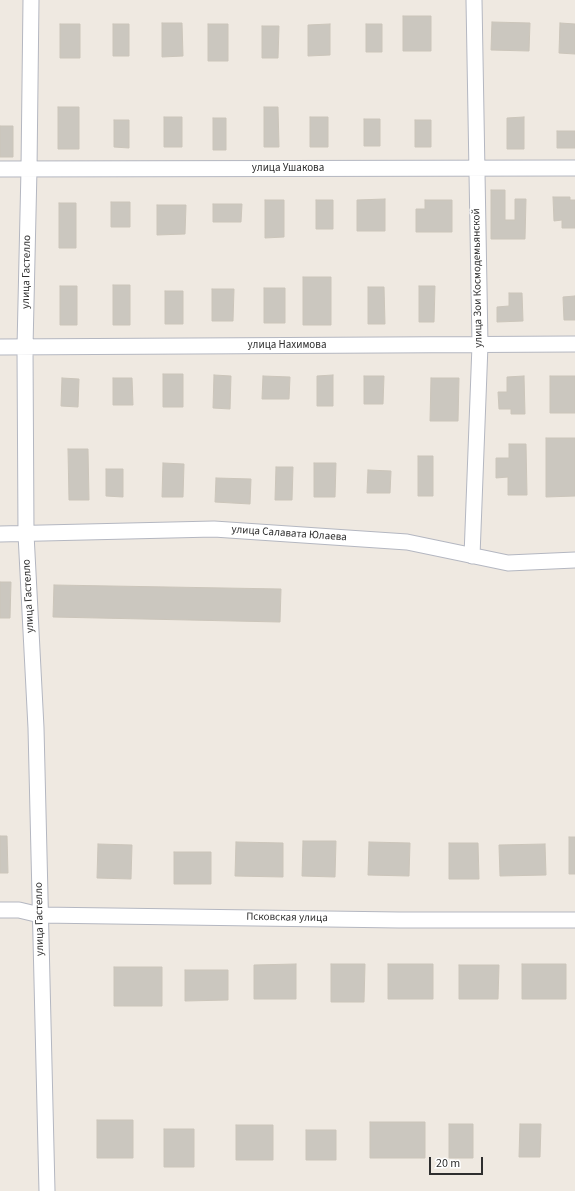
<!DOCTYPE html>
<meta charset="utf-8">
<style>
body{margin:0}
#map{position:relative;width:575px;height:1191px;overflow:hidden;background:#efe9e1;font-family:"Source Sans 3",sans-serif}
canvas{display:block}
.scale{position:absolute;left:429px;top:1157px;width:54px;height:18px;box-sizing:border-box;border:2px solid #2e2e2e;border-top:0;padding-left:5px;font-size:12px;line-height:14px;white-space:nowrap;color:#2e2e2e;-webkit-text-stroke:3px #fff;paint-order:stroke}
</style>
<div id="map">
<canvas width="575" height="1191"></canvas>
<div class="scale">20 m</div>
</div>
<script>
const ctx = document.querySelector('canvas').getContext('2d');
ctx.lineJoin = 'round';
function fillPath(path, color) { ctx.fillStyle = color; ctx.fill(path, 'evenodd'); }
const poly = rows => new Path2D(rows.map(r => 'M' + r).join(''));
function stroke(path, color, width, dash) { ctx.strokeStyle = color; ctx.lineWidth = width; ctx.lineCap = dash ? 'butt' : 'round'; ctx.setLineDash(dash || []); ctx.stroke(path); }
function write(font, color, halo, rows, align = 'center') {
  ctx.font = font + ' "Source Sans 3",sans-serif'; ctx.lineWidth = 3.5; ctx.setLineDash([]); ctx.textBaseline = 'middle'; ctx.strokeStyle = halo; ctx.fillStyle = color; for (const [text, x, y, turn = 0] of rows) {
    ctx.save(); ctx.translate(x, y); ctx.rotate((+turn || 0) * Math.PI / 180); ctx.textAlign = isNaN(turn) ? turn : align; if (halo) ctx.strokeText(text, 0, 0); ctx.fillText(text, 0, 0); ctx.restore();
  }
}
const building = poly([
 [403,16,431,16,431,51,403,51,403,16],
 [492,22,530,23,529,51,491,50,492,22],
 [162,23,182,23,183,56,162,57,162,23],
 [560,23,575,24,575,54,559,53,560,23],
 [60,24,80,24,80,58,60,58,60,24],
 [113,24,129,24,129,56,113,56,113,24],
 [208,24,228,24,228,61,208,61,208,24],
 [330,24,330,55,308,56,308,25,330,24],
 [366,24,382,24,382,52,366,52,366,24],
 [262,26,279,26,278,58,262,58,262,26],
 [58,107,79,107,79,149,58,149,58,107],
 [264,107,278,107,279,147,264,147,264,107],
 [164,117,182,117,182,147,164,147,164,117],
 [310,117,328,117,328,147,310,147,310,117],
 [524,117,524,149,507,149,507,118,524,117],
 [213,118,226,118,226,150,213,150,213,118],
 [364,119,380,119,380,146,364,146,364,119],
 [114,120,129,120,129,148,114,147,114,120],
 [415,120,431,120,431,147,415,147,415,120],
 [0,126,13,126,13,157,0,157,0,126],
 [557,131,575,131,575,148,557,148,557,131],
 [491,190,505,190,505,220,515,220,515,199,526,199,525,239,491,239,491,190],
 [553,197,570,197,570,200,575,200,575,228,562,228,562,220,554,221,553,197],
 [385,199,385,231,357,231,357,200,385,199],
 [265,200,284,200,284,237,265,238,265,200],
 [316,200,333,200,333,229,316,229,316,200],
 [425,200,452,200,452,232,416,232,416,209,425,209,425,200],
 [111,202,130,202,130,227,111,227,111,202],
 [59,203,76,203,76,248,59,248,59,203],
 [213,204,242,204,241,222,213,222,213,204],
 [157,205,186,205,185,234,157,235,157,205],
 [303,277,331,277,331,325,303,325,303,277],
 [113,285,130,285,130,325,113,325,113,285],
 [60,286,77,286,77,325,60,325,60,286],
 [419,286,435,286,434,322,419,322,419,286],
 [368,287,384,287,385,324,368,324,368,287],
 [264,288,285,288,285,323,264,323,264,288],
 [212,289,234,289,233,321,212,321,212,289],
 [165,291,183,291,183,324,165,324,165,291],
 [509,293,522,293,523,321,497,322,497,307,509,306,509,293],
 [575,296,575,320,564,320,563,297,575,296],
 [163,374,183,374,183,407,163,407,163,374],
 [214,375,231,376,230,409,213,408,214,375],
 [333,375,333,406,317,406,317,376,333,375],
 [263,376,290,377,289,399,262,399,263,376],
 [364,376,384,376,383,404,364,404,364,376],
 [524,376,525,414,511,414,511,409,499,409,498,392,507,392,507,377,524,376],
 [550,376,575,376,575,413,550,413,550,376],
 [62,378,79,379,78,407,61,406,62,378],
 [113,378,132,378,133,405,113,405,113,378],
 [431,378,459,378,458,421,430,421,431,378],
 [546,438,575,438,575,496,546,497,546,438],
 [509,444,526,444,527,495,508,495,508,477,496,478,496,458,509,458,509,444],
 [68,449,88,449,89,500,69,500,68,449],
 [418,456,433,456,433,496,418,496,418,456],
 [163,463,184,464,183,497,162,497,163,463],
 [314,463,336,463,335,497,314,497,314,463],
 [276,467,293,467,292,500,275,500,276,467],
 [106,469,123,469,123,497,106,496,106,469],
 [368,470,391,471,390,493,367,493,368,470],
 [216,478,251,479,250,504,215,502,216,478],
 [0,582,11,582,10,618,0,618,0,582],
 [54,585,281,589,280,622,53,617,54,585],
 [0,836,7,836,8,873,0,873,0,836],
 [569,837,575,837,575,874,569,874,569,837],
 [303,841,336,841,335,877,302,876,303,841],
 [236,842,283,843,283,877,235,876,236,842],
 [369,842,410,843,409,876,368,875,369,842],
 [449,843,478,843,479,879,449,879,449,843],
 [98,844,132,845,131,879,97,878,98,844],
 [545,844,546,875,500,876,499,845,545,844],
 [174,852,211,852,211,884,174,884,174,852],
 [296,964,296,999,254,999,254,965,296,964],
 [331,964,365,964,364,1002,331,1002,331,964],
 [388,964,433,964,433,999,388,999,388,964],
 [522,964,566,964,566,999,522,999,522,964],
 [459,965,499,965,498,999,459,999,459,965],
 [114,967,162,967,162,1006,114,1006,114,967],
 [185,970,228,970,228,1000,185,1001,185,970],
 [97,1120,133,1120,133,1158,97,1158,97,1120],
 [370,1122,425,1122,425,1158,370,1158,370,1122],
 [449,1124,473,1124,473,1158,449,1158,449,1124],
 [520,1124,541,1124,540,1157,519,1157,520,1124],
 [236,1125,273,1125,273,1160,236,1160,236,1125],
 [164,1129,194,1129,194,1167,164,1167,164,1129],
 [306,1130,336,1130,336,1160,306,1160,306,1130]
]);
const minor = poly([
 [31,0,29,169,25,347,26,534,36,728,47,1191],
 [0,169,575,168],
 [0,347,575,344],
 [0,534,214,529,407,542,508,563,575,560],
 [472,556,480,345,474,0],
 [0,910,19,910,40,915,399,920,575,920]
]);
const streetNames = [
 ["улица Ушакова",288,169],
 ["улица Гастелло",27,272,-89],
 ["улица Зои Космодемьянской",478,278,-91],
 ["улица Нахимова",287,346],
 ["улица Салавата Юлаева",289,534,4],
 ["улица Гастелло",29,596,-93],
 ["Псковская улица",287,918,1],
 ["улица Гастелло",40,919,-91]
];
fillPath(building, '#cbc7bf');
stroke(building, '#cbc5ba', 1);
stroke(minor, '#b4b7c1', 17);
stroke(minor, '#fff', 15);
write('11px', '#2e2e2e', '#fff', streetNames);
</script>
